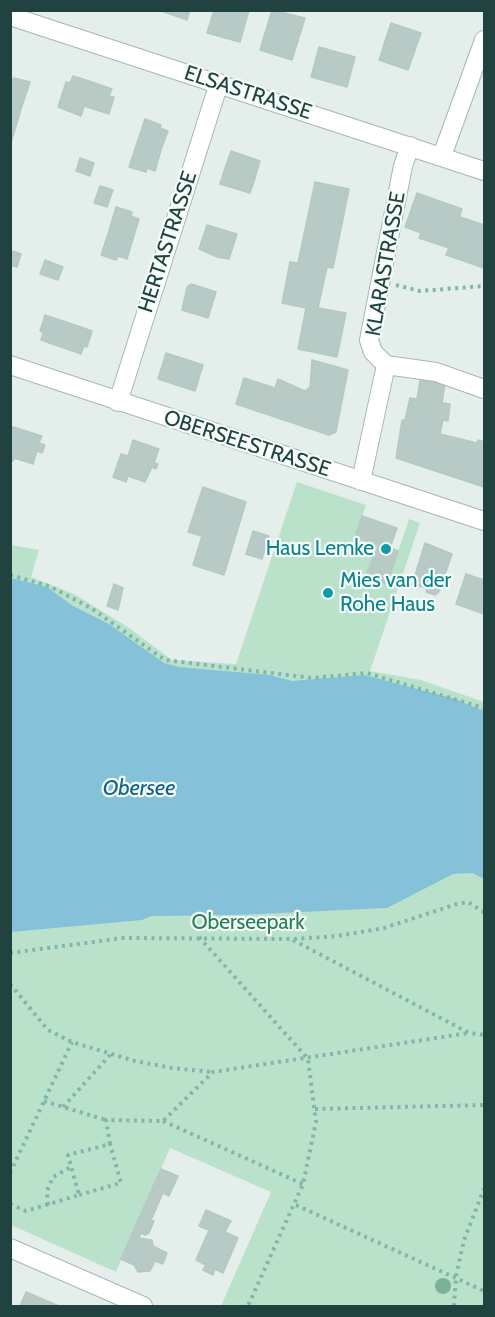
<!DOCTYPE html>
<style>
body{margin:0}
#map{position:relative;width:495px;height:1317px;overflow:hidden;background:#e4efeb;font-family:Cabin,sans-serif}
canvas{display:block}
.frame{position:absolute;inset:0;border:12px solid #20433f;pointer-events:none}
</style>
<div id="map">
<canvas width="495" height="1317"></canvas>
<div class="frame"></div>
</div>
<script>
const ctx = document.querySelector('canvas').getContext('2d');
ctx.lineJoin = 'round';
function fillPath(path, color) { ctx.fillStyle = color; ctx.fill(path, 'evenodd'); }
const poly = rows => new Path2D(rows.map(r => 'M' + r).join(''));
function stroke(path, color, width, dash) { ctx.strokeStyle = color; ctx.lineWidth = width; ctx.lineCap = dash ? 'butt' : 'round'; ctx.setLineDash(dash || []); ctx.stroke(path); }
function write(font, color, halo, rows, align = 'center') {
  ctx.font = font + ' Cabin,sans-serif'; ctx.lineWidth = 4.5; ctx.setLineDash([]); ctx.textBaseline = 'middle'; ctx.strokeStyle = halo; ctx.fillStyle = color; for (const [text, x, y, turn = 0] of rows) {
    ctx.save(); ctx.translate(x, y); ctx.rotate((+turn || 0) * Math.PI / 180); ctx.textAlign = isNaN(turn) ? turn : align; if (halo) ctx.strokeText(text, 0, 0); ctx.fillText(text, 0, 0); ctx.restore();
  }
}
const green = poly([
 [297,482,366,505,356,537,379,545,366,577,387,584,409,519,420,523,370,671,421,680,484,702,484,1306,221,1306,271,1192,170,1148,116,1272,11,1225,11,545,39,550,31,577,74,594,128,627,172,660,236,664]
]);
const water = poly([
 [11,578,47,587,73,606,109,624,164,663,179,667,270,675,292,681,364,675,455,699,484,711,484,879,473,873,453,874,387,908,238,915,151,916,142,920,11,932]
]);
const building = poly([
 [159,10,190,10,187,20,159,10],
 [214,10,249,10,240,42,207,33,214,10],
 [272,10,305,18,292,60,260,50,272,10],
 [391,23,421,33,408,70,379,60,391,23],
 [319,47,355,57,347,87,311,77,319,47],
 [73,76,92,82,81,116,58,107,66,82,70,83,73,76],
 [14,78,30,82,22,106,10,103,10,81,14,78],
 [92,82,112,89,109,96,114,97,109,114,84,106,92,82],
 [10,103,22,106,10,146,10,103],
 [145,119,161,125,160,128,168,131,161,150,137,143,145,119],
 [137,143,161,150,155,171,147,168,146,172,129,167,137,143],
 [231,151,260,161,255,178,225,168,231,151],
 [80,158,94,163,90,176,76,171,80,158],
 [225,168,255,178,250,193,220,184,225,168],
 [315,182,349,189,333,268,327,267,318,308,346,313,337,357,298,349,306,308,282,303,290,262,298,263,315,182],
 [100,186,113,190,107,207,94,203,100,186],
 [417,193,462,209,449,248,419,238,421,233,405,227,417,193],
 [116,207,132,212,131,216,139,219,133,239,109,231,116,207],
 [460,217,484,225,484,268,446,255,460,217],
 [207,225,237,234,229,259,217,257,199,249,207,225],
 [109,231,133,239,127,259,118,256,116,260,101,255,109,231],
 [13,251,21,254,17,267,10,265,13,251],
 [45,260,63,267,58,280,40,274,45,260],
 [191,284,216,292,208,318,182,310,187,287,191,284],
 [45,315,69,323,61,347,41,340,43,333,40,331,45,315],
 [69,323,92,331,87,347,84,346,81,354,61,347,69,323],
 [166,353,203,365,195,391,158,379,166,353],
 [312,360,348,370,336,432,329,435,266,414,278,379,305,391,310,387,312,360],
 [244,378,275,388,266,414,236,404,244,378],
 [420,380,445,384,442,403,417,399,420,380],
 [410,398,450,404,448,421,443,420,440,434,477,443,478,440,484,442,484,487,396,458,402,420,405,420,410,398],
 [10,426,42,436,39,443,45,445,42,453,37,451,33,464,14,458,13,461,10,460,10,426],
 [133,440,159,449,154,463,158,464,156,469,152,467,145,482,128,476,126,482,113,477,121,454,128,456,133,440],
 [203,487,246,502,224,575,193,565,202,536,188,532,203,487],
 [362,516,397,528,390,548,398,551,387,584,365,577,379,545,355,537,362,516],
 [253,531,269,536,262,559,246,554,253,531],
 [425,543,452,554,439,592,435,595,426,592,427,588,419,586,417,589,412,585,425,543],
 [466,574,484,580,484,614,456,604,466,574],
 [114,584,123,588,118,610,107,606,114,584],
 [161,1169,178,1176,169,1196,163,1193,151,1220,154,1221,149,1233,145,1235,134,1229,161,1169],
 [206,1210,231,1221,225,1232,238,1238,223,1273,215,1269,213,1275,203,1270,206,1265,196,1260,209,1230,199,1226,206,1210],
 [134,1229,141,1233,139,1238,152,1240,153,1246,167,1253,163,1264,155,1261,150,1271,138,1272,134,1265,121,1259,134,1229],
 [26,1292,59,1306,20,1306,26,1292]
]);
const path = poly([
 [396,285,420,291,484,286],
 [10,575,49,586,91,608,165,660,312,678,367,673,484,708],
 [199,937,308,1059,316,1122,303,1184,248,1306],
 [293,940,469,1033,484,1035],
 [10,953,123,938,293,939,338,936,384,928,457,904,468,902,484,912],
 [10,984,48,1030,72,1042,135,1061,172,1068,213,1072],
 [44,1101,106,1120],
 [63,1107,111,1054],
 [315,1109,484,1105],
 [163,1121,303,1184],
 [10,1173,72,1042],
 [79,1195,121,1183,110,1144],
 [10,1204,26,1211,79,1195,68,1155,110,1144,106,1120,163,1121,213,1072,469,1033],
 [48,1205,47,1191,53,1177,71,1167],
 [296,1205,484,1291],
 [454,1306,456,1276,464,1240,484,1189]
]);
const street = poly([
 [10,16,484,171],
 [442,156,484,40],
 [10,365,484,521],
 [386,365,373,352,369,340,403,166,410,146],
 [386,365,436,372,484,389],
 [118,402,219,83],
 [361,481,386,365],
 [10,1248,143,1306]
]);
const trees = [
 [443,1286]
];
const markers = [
 [386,549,6,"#0f9aa8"],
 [328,593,6,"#0f9aa8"]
];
const streetNames = [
 ["ELSASTRASSE",248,93,18],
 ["HERTASTRASSE",168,242,-72],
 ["KLARASTRASSE",386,264,-80],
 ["OBERSEESTRASSE",247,444,18]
];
const cultureNames = [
 ["Haus Lemke",374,549],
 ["Mies van der",340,581,"left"],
 ["Rohe Haus",340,605,"left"]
];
const parkNames = [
 ["Oberseepark",248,923]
];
const waterNames = [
 ["Obersee",139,789]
];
fillPath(green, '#bae2cb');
fillPath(water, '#86c1da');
fillPath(building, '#b8cac5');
stroke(building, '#b5c9c4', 1.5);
stroke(street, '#a5b8b4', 20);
stroke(path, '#80b6ad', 4, [3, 4.5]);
stroke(street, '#fff', 18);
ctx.fillStyle = '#7cb198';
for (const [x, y] of trees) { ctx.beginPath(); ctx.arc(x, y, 8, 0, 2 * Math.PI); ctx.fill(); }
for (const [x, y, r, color] of markers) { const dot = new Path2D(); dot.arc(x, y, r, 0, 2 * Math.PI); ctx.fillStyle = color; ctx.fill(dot); stroke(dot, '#f5fbf8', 2); }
write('21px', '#20433f', '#f5fbf8', streetNames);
write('21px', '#0d838f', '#f5fbf8', cultureNames, 'right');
write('21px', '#267f55', '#f5fbf8', parkNames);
write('italic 22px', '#136387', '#f5fbf8', waterNames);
</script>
